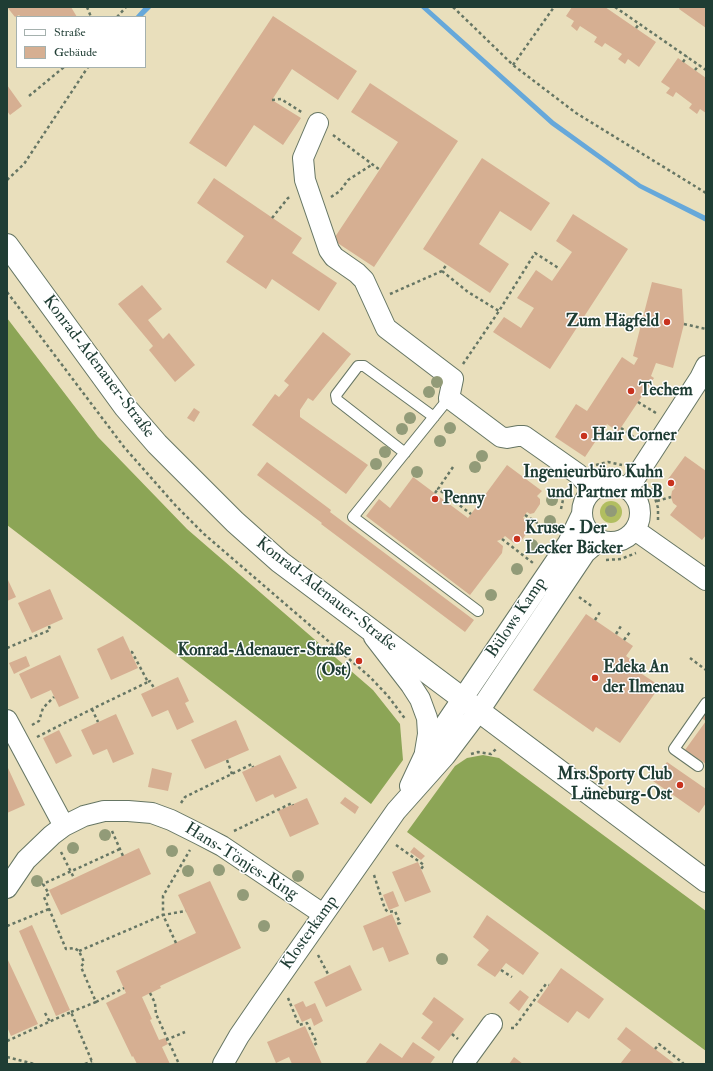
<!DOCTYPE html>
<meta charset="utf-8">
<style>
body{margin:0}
#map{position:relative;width:713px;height:1071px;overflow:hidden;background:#e9dfbc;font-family:"IM FELL Double Pica",serif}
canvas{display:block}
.frame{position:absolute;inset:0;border:8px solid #1f3d34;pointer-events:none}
.legend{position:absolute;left:16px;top:16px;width:130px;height:52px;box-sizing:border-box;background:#fff;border:1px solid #a5b1ae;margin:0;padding:5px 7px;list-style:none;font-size:12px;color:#1f3d34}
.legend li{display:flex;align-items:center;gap:8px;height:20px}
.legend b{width:20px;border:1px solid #a5b1ae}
</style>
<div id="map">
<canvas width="713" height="1071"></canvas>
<div class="frame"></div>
<ul class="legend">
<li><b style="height:5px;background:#fff"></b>Straße</li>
<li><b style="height:11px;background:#d6af92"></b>Gebäude</li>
</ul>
</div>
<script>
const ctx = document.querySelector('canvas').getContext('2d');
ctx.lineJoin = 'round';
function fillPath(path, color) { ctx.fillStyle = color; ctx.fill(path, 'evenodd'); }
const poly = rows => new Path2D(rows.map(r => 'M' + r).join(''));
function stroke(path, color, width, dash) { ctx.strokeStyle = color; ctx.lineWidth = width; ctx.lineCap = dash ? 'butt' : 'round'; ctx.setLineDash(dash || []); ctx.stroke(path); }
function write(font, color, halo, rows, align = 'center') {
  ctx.font = font + ' "IM FELL Double Pica",serif'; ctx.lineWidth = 3; ctx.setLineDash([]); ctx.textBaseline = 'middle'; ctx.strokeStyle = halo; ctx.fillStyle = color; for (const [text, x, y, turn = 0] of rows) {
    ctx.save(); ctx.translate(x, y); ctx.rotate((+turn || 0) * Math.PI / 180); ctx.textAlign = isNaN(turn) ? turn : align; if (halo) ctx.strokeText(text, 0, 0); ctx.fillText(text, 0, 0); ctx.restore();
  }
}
const green = poly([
 '600 512a11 11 0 1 1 22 0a11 11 0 1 1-22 0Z'
]);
const forest = poly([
 [7,318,98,437,187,529,373,690,400,724,403,760,371,804,7,525],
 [483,755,499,758,706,911,706,1051,407,832,455,766,467,758]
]);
const water = poly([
 [144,7,152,7,142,17,135,17],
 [420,7,427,7,554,121,641,184,706,216,706,222,639,188,551,125]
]);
const building = poly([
 [7,7,71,7,77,17,21,17,19,15,15,17],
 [572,7,605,7,656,42,639,67,628,59,625,64,618,59,622,54,605,43,602,47,594,42,597,37,580,26,577,31,571,26,574,21,566,16],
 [680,7,706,7,706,28,679,9],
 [273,16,357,71,338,100,292,69,272,100,301,118,283,145,254,125,226,167,189,143],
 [678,58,706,78,706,113,700,109,697,114,689,108,692,104,676,92,673,97,666,93,670,88,661,82],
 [370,83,458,141,374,267,333,240,398,142,351,112],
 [7,85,22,106,10,115,7,111],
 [482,158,550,203,531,231,500,211,479,244,509,264,490,293,423,249],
 [214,178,302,238,292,253,337,283,319,311,272,279,266,289,226,262,244,236,197,203],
 [573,214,628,249,550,369,493,332,504,317,521,328,534,308,517,298,536,270,552,281,572,252,556,241],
 [652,282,682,289,684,324,673,368,656,363,651,376,654,378,618,432,607,424,585,457,555,437,576,404,587,411,622,357,634,365,638,358,633,356],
 [142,285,162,309,148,320,163,339,169,333,195,365,175,382,149,350,153,346,118,304],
 [323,332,351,354,313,401,308,398,300,410,300,417,368,465,346,494,252,425,275,394,279,397,289,385,284,381],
 [194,408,200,412,194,422,187,418],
 [685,456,706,471,706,535,702,540,670,515,677,506,673,503,671,497,672,491,675,488,666,482],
 [267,462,331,510,330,512,474,620,465,632,321,524,322,523,257,475],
 [507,465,542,491,537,496,540,499,540,504,534,513,530,514,527,512,523,518,529,522,530,529,521,541,514,543,505,536,502,539,497,541,503,546,502,553,470,595,366,516,379,499,390,508,413,477,468,518],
 [8,580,16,597,7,601,7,581],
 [50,589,63,619,32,633,18,603],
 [586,614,633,646,626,656,639,665,636,670,660,686,620,743,596,727,593,732,533,690],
 [123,636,138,668,111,680,97,649],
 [60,655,79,698,59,707,51,690,31,699,19,674],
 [26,656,30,666,14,674,9,663],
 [178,677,189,701,185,703,194,722,177,730,168,710,152,717,141,694],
 [706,711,706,764,685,750,706,721,701,718],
 [116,714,134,754,113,763,107,749,93,755,81,730],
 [236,720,249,750,205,769,191,740],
 [59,730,72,756,56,764,43,738],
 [280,755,297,788,275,798,273,794,256,802,242,772],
 [667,762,706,789,706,803,699,813,653,781],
 [7,768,8,768,25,805,7,813],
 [152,768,172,773,168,791,148,787],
 [345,797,359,807,355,814,340,803],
 [307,798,319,824,290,837,278,811],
 [414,847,425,856,421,860,410,852],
 [139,848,151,874,61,915,49,890],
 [418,862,431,892,405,902,392,872],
 [210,881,241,948,160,986,161,988,142,997,152,1019,150,1020,159,1040,165,1038,168,1044,162,1047,170,1064,137,1064,133,1056,132,1057,106,1003,126,993,116,971,196,933,178,895],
 [393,891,399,906,389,910,383,895],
 [392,914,409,954,389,962,383,947,373,951,363,926],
 [487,915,539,953,523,975,506,963,495,977,477,965,489,950,473,937],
 [32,925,70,1010,56,1016,19,931],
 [7,958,38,1024,11,1036,7,1027],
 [350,965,362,990,326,1007,314,982],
 [561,968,604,999,589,1019,577,1011,568,1023,537,1002],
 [520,990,529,997,519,1011,509,1003],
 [434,997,464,1019,439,1051,421,1038,433,1022,422,1014],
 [303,1001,306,1007,315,1003,323,1021,314,1026,311,1018,302,1022,294,1005],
 [305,1026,322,1064,292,1064,289,1057,276,1063,267,1042],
 [626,1027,655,1049,675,1064,620,1064,631,1050,617,1039],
 [413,1042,435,1057,430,1064,365,1064,380,1043,402,1058],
 [514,1057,523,1064,509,1064]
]);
const path = poly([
 [87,7,91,17],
 [453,7,513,65,576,113,706,193],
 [615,7,706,70],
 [117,17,126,7],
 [636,28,639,24],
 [683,62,687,56],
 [513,65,554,7],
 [695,70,699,65],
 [29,96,64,67],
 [272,100,281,99,303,113],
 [333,135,380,170],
 [7,180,24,164,88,67],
 [331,197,340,191,348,180,373,164],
 [272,218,288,198,292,197],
 [442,271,468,292,499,311],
 [7,292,124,447,176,506,204,534,370,677,388,696,406,720],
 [390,294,442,271,447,264],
 [684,324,706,329],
 [463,364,499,311,535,253,560,269],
 [638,402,656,413],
 [621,428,638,440],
 [596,465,608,462,622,465],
 [453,467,438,489,471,514],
 [652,488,658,508,658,522],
 [435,493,438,489],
 [657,501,671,497],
 [561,509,564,495,567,489],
 [525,515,553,533],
 [502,539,533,563],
 [606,560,621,559,636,553],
 [579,597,593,607],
 [595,620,600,612],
 [616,634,621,626],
 [624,640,630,632],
 [7,648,50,630,49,626],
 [690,658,706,670],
 [148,682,150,681,154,688],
 [92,709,98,722],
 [32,725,39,721,43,708,54,697],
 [37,737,92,709,148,682,132,652,130,652],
 [471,754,478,752,491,754,497,748],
 [227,760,232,774],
 [181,803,185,797,252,764,253,767],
 [112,831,123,856],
 [234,831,292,803,293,805],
 [396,845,424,865,421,869],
 [61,852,74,878],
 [374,875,385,909,388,912,395,911,400,923,397,924],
 [7,926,49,909],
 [176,943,163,915,186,911],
 [79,951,163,915,163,896,190,850],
 [318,955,329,976],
 [501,970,512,977],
 [150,993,155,1003,156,1014,179,1064],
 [288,998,299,1025,307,1023,317,1043,314,1045],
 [96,1002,124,988],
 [71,1012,96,1002,81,967,84,962,79,951,74,948,66,949,44,897,49,894,43,884,120,849],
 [45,1013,50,1022],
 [511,1028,514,1028,546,984,549,985],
 [452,1034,458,1039],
 [166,1040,185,1032],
 [7,1041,71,1012,93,1064],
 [655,1049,659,1044,683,1063,682,1064],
 [7,1057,34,1064],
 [85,1064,92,1061]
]);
const service = poly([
 [449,398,353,517,478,611],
 [405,453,337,400,336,395,358,366,364,366,434,417],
 [698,766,674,749,706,703]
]);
const minor = poly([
 [318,123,303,158,305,180,329,250,334,257,357,273,364,280,386,328,453,379,449,398,501,437,507,438,518,436,524,436,578,474,593,490],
 '582 513a29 29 0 1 1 58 0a29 29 0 1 1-58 0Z',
 [628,489,700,378,706,366],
 [635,530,706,580],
 [374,637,411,685,420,699,427,718,428,734,425,752],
 [7,720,64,826],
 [410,786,425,754,568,543,582,514],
 [7,888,26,860,52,835,64,826,84,816,104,811,128,811,152,813,171,820,199,834,222,846,323,914],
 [223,1064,239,1036,263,1001,396,811,445,756,479,711,585,553,600,540],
 [463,1064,492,1024]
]);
const secondary = poly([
 [7,245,125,407,157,444,235,522,280,562,706,881]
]);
const trees = [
 [437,382],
 [429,392],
 [410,418],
 [450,428],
 [402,429],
 [440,441],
 [385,452],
 [482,456],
 [376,464],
 [475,467],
 [417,472],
 [552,500],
 [611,511],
 [550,521],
 [532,545],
 [517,569],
 [491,595],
 [105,835],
 [73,848],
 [172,851],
 [219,870],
 [188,871],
 [298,876],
 [37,881],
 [243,895],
 [264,926],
 [442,959]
];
const markers = [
 [667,322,4,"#c8321e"],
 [631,391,4,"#c8321e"],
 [584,436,4,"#c8321e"],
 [671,483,4,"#c8321e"],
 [435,499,4,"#c8321e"],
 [517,539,4,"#c8321e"],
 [359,661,4,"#c8321e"],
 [595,678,4,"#c8321e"],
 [680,785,4,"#c8321e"]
];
const poiNames = [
 ["Zum Hägfeld",659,322,"right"],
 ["Techem",639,391],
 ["Hair Corner",592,436],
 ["Ingenieurbüro Kuhn",663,473,"right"],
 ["und Partner mbB",663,493,"right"],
 ["Penny",443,499],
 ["Kruse - Der",525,529],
 ["Lecker Bäcker",525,549],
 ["Konrad-Adenauer-Straße",351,651,"right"],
 ["(Ost)",351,671,"right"],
 ["Edeka An",603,668],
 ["der Ilmenau",603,688],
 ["Mrs.Sporty Club",672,775,"right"],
 ["Lüneburg-Ost",672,795,"right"]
];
const streetNames = [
 ["Konrad-Adenauer-Straße",98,367,53],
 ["Konrad-Adenauer-Straße",326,595,38],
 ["Bülows Kamp",517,618,-56],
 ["Hans-Tönjes-Ring",241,862,32],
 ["Klosterkamp",310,933,-55]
];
fillPath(green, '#b1be60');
fillPath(forest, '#8ca556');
fillPath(water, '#66a8da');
fillPath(building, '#d6af92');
stroke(service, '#667664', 12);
stroke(minor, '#667664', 22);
stroke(secondary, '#667664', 24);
stroke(path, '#667664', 2.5, [3, 3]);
stroke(service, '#fff', 10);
stroke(minor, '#fff', 20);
stroke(secondary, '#fff', 22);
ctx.fillStyle = '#929b78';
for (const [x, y] of trees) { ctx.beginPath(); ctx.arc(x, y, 6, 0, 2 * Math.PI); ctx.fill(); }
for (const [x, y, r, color] of markers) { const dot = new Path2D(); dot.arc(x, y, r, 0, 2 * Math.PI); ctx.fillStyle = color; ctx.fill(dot); stroke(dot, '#fff', 1.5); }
write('bold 17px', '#1f3d34', '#fff', poiNames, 'left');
write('17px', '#1f3d34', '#fff', streetNames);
</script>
